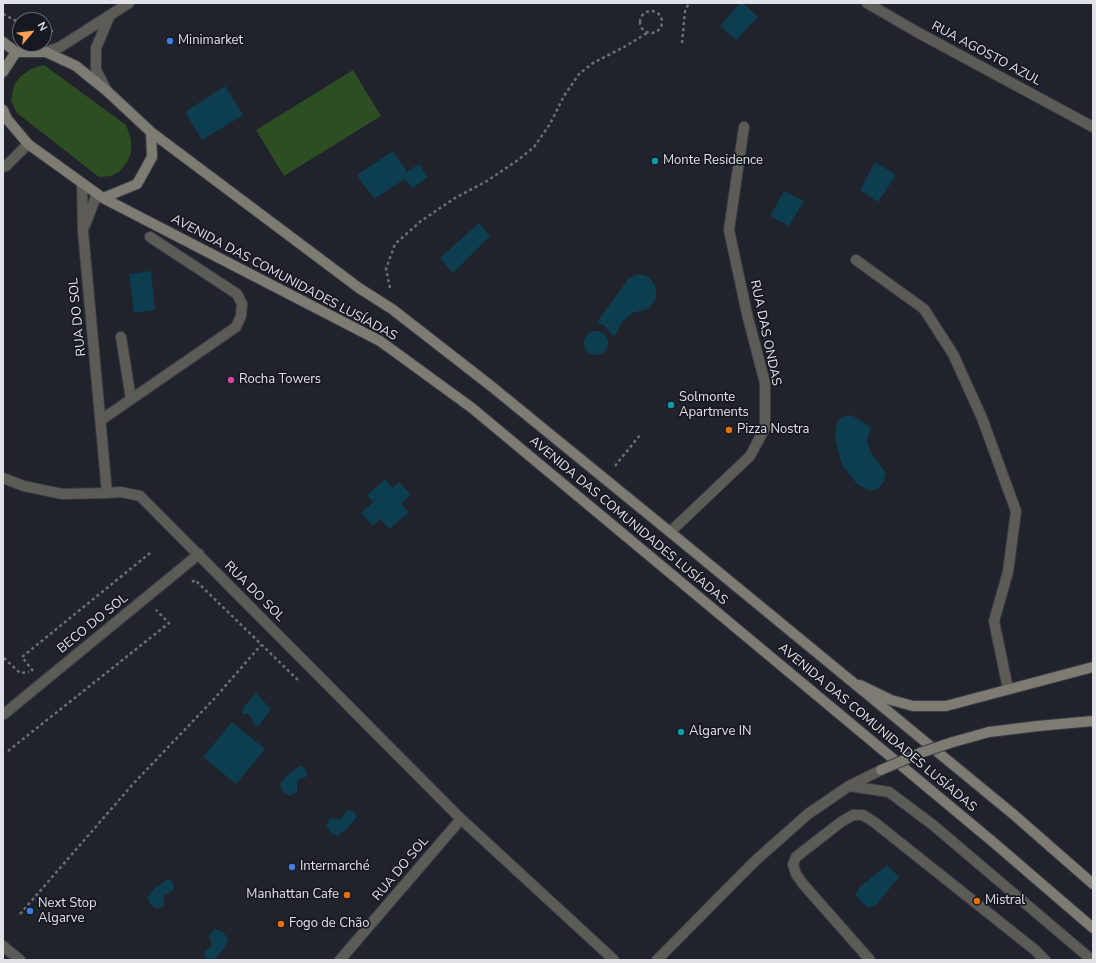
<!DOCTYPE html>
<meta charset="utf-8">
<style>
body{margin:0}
#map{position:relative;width:1096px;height:963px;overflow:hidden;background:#20222c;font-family:"Nunito Sans",sans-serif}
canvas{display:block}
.frame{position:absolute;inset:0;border:4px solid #e1e2e8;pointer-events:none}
.north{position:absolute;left:12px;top:12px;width:40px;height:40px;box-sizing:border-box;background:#171922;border:1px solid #686971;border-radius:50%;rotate:62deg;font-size:11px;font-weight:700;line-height:16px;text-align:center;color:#e1e2e8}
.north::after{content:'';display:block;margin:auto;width:14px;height:18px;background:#fa9f4f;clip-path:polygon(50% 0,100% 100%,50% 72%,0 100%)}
</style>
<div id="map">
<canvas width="1096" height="963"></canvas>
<div class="frame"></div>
<div class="north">N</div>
</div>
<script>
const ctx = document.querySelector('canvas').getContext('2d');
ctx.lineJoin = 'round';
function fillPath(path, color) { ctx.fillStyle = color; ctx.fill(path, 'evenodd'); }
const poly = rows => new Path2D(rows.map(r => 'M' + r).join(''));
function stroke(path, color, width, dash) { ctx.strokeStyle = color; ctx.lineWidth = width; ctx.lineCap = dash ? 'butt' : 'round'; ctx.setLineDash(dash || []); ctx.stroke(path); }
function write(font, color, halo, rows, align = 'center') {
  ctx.font = font + ' "Nunito Sans",sans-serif'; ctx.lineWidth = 3.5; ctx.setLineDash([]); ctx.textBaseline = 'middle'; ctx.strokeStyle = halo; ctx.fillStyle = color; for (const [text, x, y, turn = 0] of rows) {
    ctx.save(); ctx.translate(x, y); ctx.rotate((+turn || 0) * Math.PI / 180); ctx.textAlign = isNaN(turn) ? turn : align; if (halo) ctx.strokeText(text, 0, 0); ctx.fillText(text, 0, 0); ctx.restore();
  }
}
const green = poly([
 [44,65,126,125,131,139,131,153,127,162,119,172,111,176,99,177,17,113,11,101,14,85,21,76,31,69],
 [353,70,381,116,284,176,256,130]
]);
const water = poly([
 [740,3,743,3,758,17,736,40,720,26],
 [225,86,243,115,202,140,185,112],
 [393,151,407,172,419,164,428,177,412,188,405,179,374,199,357,175],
 [875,162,896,175,878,202,860,190],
 [784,191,804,201,789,226,770,216],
 [479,223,490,236,453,273,440,258],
 [151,271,155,310,134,313,129,274],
 [638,274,647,276,651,280,655,285,656,291,656,298,653,303,648,309,632,313,622,322,617,333,613,336,604,325,597,323,597,322,629,278],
 '584 343a12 12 0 1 1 24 0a12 12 0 1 1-24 0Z',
 [849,415,855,417,871,427,867,441,871,453,886,473,884,481,879,488,870,491,857,484,842,465,835,439,837,421,843,417],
 [385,479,393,488,399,482,411,495,401,504,409,512,390,529,380,519,373,526,361,513,373,502,367,495],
 [256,693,271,709,259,726,255,726,249,714,242,714,243,708],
 [232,722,265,749,236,784,203,757],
 [301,765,306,770,307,776,297,781,297,792,290,796,283,792,280,784,287,775],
 [347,810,353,811,357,817,346,830,337,836,330,832,326,825,330,818,341,819],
 [887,865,899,877,876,905,868,908,855,895,860,887],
 [168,879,173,883,174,890,164,895,164,906,157,909,151,905,147,898,154,889],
 [215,929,223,932,228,939,224,949,213,960,209,960,206,959,204,952,212,945,209,935]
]);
const path = poly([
 '640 22a11 11 0 1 1 22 0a11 11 0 1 1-22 0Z',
 [3,14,20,23],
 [44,32,53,31],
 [682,43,685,11,689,3],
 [390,288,386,269,395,244,421,221,455,198,487,181,518,160,534,147,550,124,564,96,579,74,593,63,626,46,647,33],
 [615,466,640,435],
 [192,582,195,580,300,682],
 [4,658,20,673,29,672],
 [33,671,22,657,150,553],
 [8,751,169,623,156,610],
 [20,914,133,784,214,699,261,645]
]);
const lane = poly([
 [856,260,924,309,953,354,982,418,1016,511,1008,572,994,621,1008,689],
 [121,337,131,399],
 [101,420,236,327,241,316,242,304,237,294,150,237],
 [670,532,750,456,765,428,765,383,747,314,729,230,744,127]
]);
const street = poly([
 [867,3,917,32,1093,127],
 [46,52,60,47,129,3],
 [107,91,96,70,96,48,110,15],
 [3,167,6,166,28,144],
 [82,183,83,231,107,493,121,492,140,496,461,819,614,960],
 [85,225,97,194],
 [3,478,24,486,62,494,107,493],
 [4,714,199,554],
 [849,786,889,792,933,825,1092,960],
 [3,946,20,960],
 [340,960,461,819],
 [657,960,755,861,808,814,849,786,881,770],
 [870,960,803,884,796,874,793,864,796,857,841,822,853,815,863,815,874,822,1035,950,1045,960]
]);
const secondary = poly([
 [3,42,16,52,46,52,76,66,107,91,151,132,359,288,392,309,491,386,670,532,1013,814,1093,884],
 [3,72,16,52],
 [3,110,7,119,28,144,103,198,380,341,472,408,993,842,1093,928],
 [103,198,137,184,152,157,151,132],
 [860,685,891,700,913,706,946,706,1093,667],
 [1038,726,1093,721]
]);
const secondaryBridge = poly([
 [881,770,920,753,953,742,989,732,1038,726]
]);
const markers = [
 [170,41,4,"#3f7fe0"],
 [655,161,4,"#0f9aa8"],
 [231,380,4,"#d1479c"],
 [671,405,4,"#0f9aa8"],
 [729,430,4,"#e8710a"],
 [681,732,4,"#0f9aa8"],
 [292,867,4,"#3f7fe0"],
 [347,895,4,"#e8710a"],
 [977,901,4,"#e8710a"],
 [30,911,4,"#3f7fe0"],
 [281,924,4,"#e8710a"]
];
const poiNames = [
 ["Minimarket",178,41],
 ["Monte Residence",663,161],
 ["Rocha Towers",239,380],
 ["Solmonte",679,398],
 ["Apartments",679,413],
 ["Pizza Nostra",737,430],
 ["Algarve IN",689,732],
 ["Intermarché",300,867],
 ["Manhattan Cafe",339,895,"right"],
 ["Mistral",985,901],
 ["Next Stop",38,904],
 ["Algarve",38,919],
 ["Fogo de Chão",289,924]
];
const streetNames = [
 ["RUA AGOSTO AZUL",986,54,28],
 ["AVENIDA DAS COMUNIDADES LUSÍADAS",284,278,28],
 ["RUA DO SOL",78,317,-96],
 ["RUA DAS ONDAS",765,333,78],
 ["AVENIDA DAS COMUNIDADES LUSÍADAS",628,521,40],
 ["RUA DO SOL",254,592,45],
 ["BECO DO SOL",93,624,-39],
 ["AVENIDA DAS COMUNIDADES LUSÍADAS",877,728,40],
 ["RUA DO SOL",401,869,-50]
];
fillPath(green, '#2d4e22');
fillPath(water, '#0c3e4f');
stroke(lane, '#3b3d46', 12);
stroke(street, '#3b3d46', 12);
stroke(secondary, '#3b3d46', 12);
stroke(path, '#6d6f77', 2.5, [3, 3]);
stroke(lane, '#5d5b56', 10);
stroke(street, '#5d5b56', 10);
stroke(secondary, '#7e7b73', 10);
stroke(secondaryBridge, '#3b3d46', 12, []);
stroke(secondaryBridge, '#7e7b73', 10);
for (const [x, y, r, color] of markers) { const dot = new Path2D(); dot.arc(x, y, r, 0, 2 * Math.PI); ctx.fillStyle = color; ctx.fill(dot); stroke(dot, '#171922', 1.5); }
write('13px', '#e1e2e8', '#171922', poiNames, 'left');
write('13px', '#e1e2e8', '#171922', streetNames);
</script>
